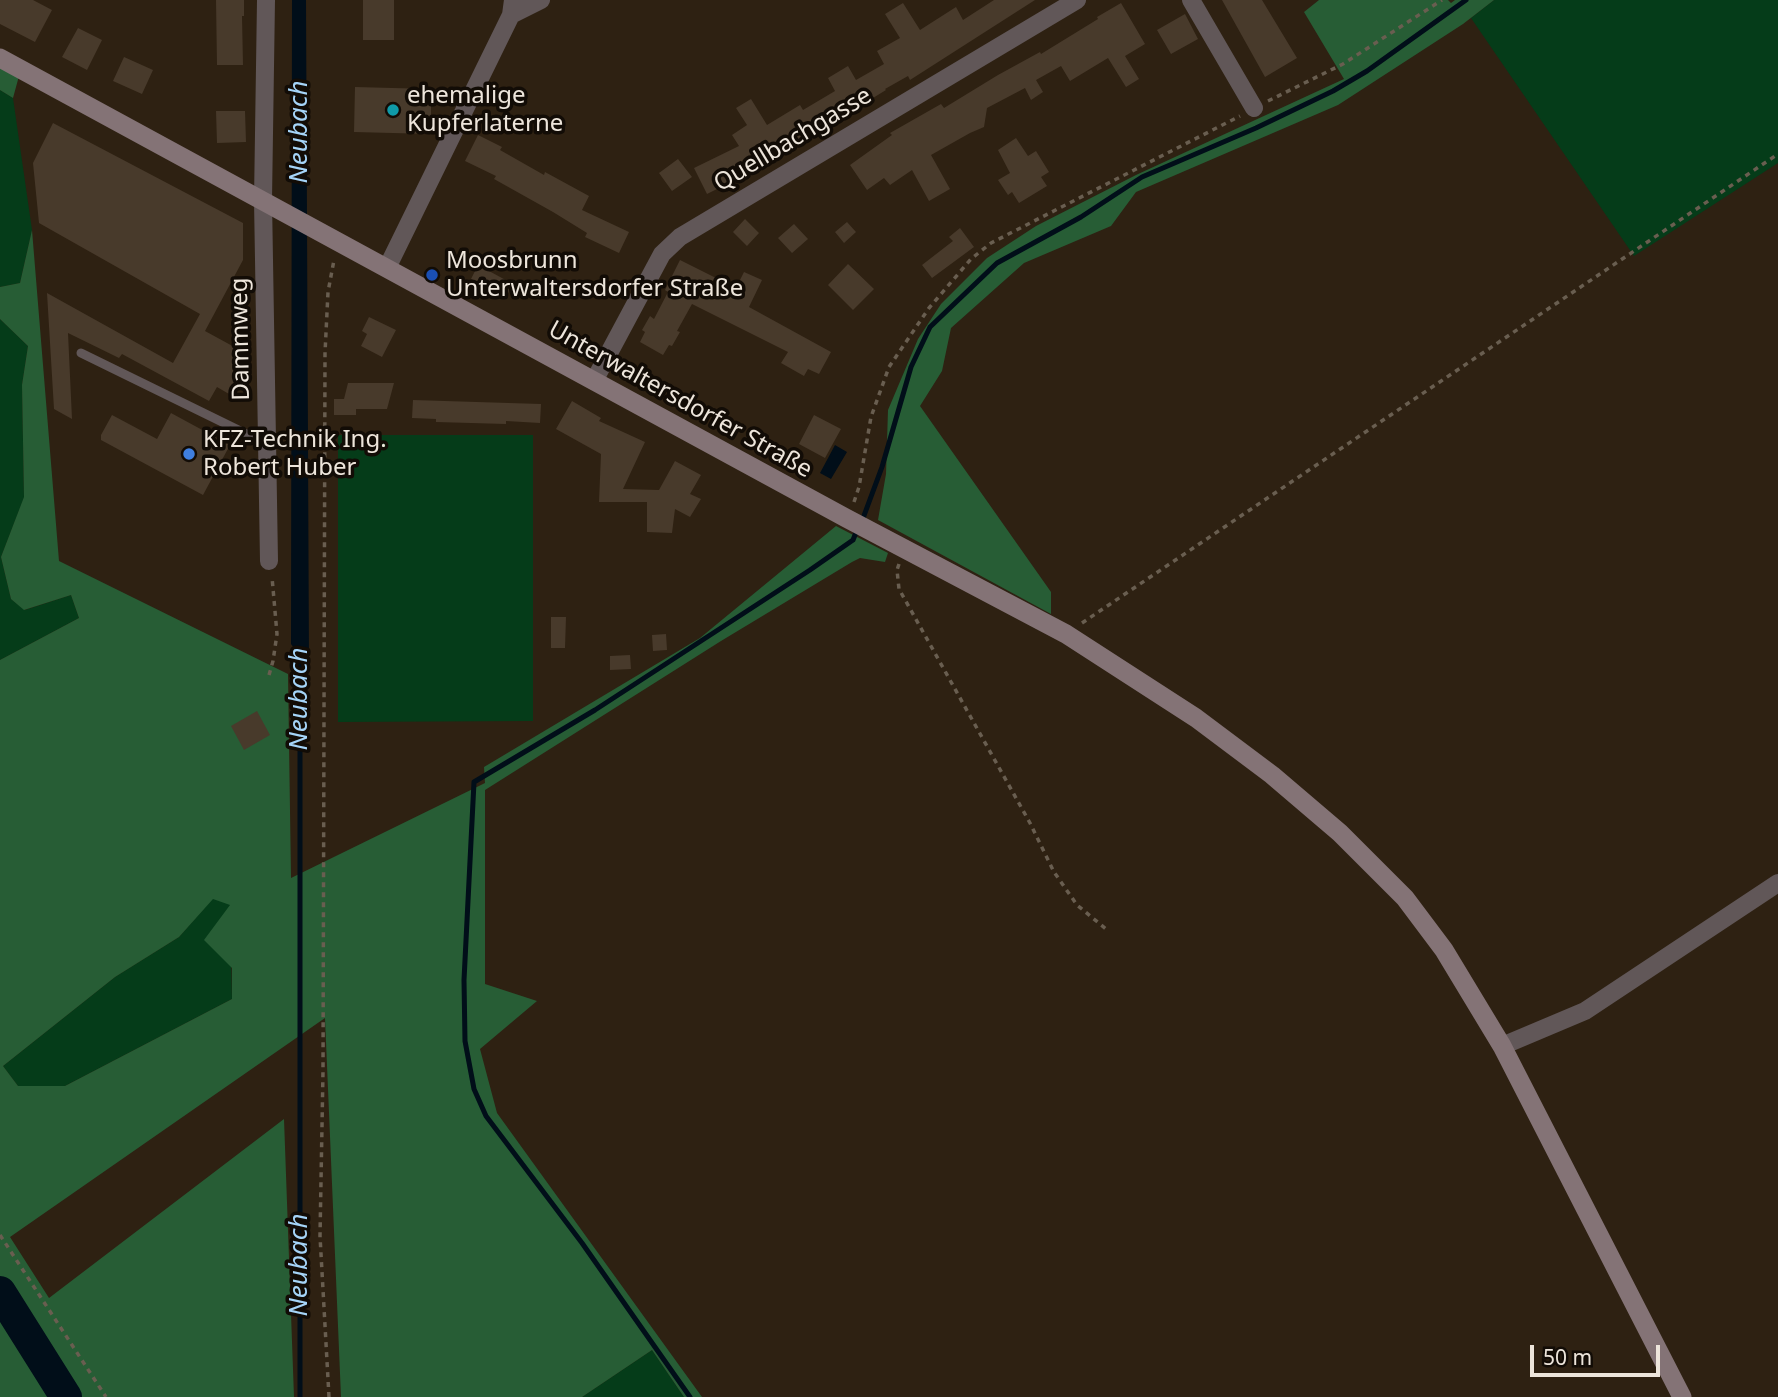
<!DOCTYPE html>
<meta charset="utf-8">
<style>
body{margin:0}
#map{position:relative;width:1778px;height:1397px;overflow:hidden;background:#2e2112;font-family:"Noto Sans",sans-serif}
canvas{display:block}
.scale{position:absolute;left:1530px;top:1345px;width:130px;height:32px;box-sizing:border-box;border:4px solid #ede5db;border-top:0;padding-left:9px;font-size:21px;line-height:24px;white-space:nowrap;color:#ede5db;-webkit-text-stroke:5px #120c06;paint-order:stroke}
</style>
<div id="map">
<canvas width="1778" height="1397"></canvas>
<div class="scale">50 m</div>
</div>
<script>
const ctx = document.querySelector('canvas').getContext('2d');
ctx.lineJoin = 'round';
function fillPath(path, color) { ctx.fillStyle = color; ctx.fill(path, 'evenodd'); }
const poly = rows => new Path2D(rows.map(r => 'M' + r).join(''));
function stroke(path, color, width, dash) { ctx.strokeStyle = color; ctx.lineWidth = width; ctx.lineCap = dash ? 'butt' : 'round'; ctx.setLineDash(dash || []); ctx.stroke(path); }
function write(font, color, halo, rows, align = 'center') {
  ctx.font = font + ' "Noto Sans",sans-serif'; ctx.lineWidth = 7; ctx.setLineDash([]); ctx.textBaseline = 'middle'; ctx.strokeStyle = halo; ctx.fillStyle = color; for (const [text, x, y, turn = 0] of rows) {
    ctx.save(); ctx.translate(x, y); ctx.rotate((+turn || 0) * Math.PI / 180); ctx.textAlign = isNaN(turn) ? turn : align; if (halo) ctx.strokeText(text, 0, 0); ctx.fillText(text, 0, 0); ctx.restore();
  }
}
const green = poly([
 [1494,0,1778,0,1778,163,1634,256,1471,18],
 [0,90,13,98,32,230,20,283,0,287],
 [0,319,28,346,22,385,24,498,1,557,11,599,25,610,71,595,79,618,0,660],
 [338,435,533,435,533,721,338,722],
 [213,898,230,904,232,999,65,1086,18,1086,3,1066,115,977,179,937],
 [652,1350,684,1397,582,1397]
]);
const forest = poly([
 [1319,0,1448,0,1451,3,1455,0,1494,0,1463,24,1338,105,1136,192,1111,226,1024,263,951,328,942,371,920,406,1051,592,1051,614,878,520,886,474,888,410,918,339,941,304,987,258,1036,226,1136,175,1344,79,1304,12],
 [0,66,19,76,13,98,0,90],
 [32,230,59,561,288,674,291,878,485,783,484,767,700,638,836,526,888,553,885,562,860,558,852,562,721,641,485,790,485,984,537,1001,480,1049,497,1113,702,1397,684,1397,652,1350,582,1397,341,1397,325,1018,10,1237,49,1298,284,1119,294,1397,0,1397,0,660,79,618,71,595,24,610,11,599,1,557,24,497,22,385,28,346,0,319,0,287,20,283],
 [213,899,230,905,204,940,232,968,232,999,65,1086,18,1086,3,1066,115,977,179,937]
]);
const water = poly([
 [292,0,306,0,309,669,291,644],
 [835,445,847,452,831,479,820,473]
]);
const stream = poly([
 [862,521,882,467,911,367,930,327,997,263,1081,217,1142,177,1256,128,1333,91,1367,71,1466,0],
 [300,651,300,1397],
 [690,1397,582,1243,486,1116,474,1089,465,1041,464,980,474,782,595,710,810,570,853,540,857,530]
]);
const river = poly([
 [0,1292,66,1397]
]);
const building = poly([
 [0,0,33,0,52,10,35,42,0,24],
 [216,0,244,0,244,16,242,16,243,65,217,65],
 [363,0,394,0,394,40,363,40],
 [994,0,1035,0,910,80,908,76,885,89,886,90,759,168,707,194,694,168,739,146,732,135,747,125,736,108,751,99,767,125,800,105,803,110,835,91,828,78,848,66,856,80,884,64,877,51,900,38,885,14,903,3,920,30,956,7,963,20],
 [1222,0,1262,0,1297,58,1265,77],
 [1121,3,1145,44,1125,56,1139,79,1126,87,1108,58,1070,81,1061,66,1036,80,1043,92,1031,100,1025,88,987,108,984,127,970,133,931,155,950,189,929,201,912,170,890,185,884,178,867,190,850,165,892,135,890,133,941,104,944,108,998,75,1040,52,1041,54,1098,19,1097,17],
 [1185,14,1198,39,1171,54,1157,30],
 [78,28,102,40,87,70,62,57],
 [124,57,153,70,142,94,113,81],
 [355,87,431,89,431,134,354,132],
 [216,111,245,111,246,142,217,143],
 [53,123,243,223,243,260,205,331,238,349,233,357,240,361,236,367,242,370,229,394,217,387,209,401,122,354,119,358,68,333,72,419,54,409,47,293,173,363,200,314,39,223,33,163],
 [478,135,502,147,500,150,544,175,545,172,589,196,582,210,629,232,619,253,585,237,587,233,553,212,494,179,496,176,465,161],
 [1016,138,1028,156,1036,151,1049,172,1041,177,1047,186,1019,203,1012,192,1008,195,998,180,1010,173,998,150],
 [678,159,692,177,672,191,659,173],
 [745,219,759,233,747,246,733,232],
 [847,222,856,232,844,243,835,232],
 [794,224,808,239,792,253,778,238],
 [960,228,974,247,932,278,922,265,953,241,949,237],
 [680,260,736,288,744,272,762,280,749,307,831,352,819,374,808,369,804,376,781,363,788,352,692,304,677,331,680,332,672,346,669,345,663,355,640,342,645,332,642,330,650,316,654,319,668,292,665,290],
 [848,264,874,289,853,310,828,285],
 [478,265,513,284,506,297,471,279],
 [369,317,396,330,382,357,361,346,367,334,362,331],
 [348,383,394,383,387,409,356,409,356,415,334,415,334,399,344,399],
 [413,400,541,404,540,423,506,421,506,424,436,422,436,419,412,418],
 [572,401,601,418,599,421,645,442,623,489,659,490,675,461,701,475,690,494,701,499,690,517,675,509,672,533,647,532,647,502,599,502,601,454,556,429],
 [171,413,230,445,203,495,101,440,101,435,112,415,157,439],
 [814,415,841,429,825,458,799,444],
 [551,617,566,617,565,648,551,648],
 [666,634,667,650,653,651,652,635],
 [630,655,631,669,610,670,610,656],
 [257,711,270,735,244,750,231,726]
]);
const path = poly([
 [1268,101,1343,64,1442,0],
 [854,502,859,487,871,417,889,367,929,308,971,259,991,243,1240,116],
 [899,564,897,570,899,589,1030,823,1054,872,1077,905,1106,929],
 [1082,623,1778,154],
 [269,675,273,661,277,634,272,577],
 [0,1235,106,1397],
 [329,1397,320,1236,323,1071,325,353,328,292,334,260]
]);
const service = poly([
 [81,353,267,444]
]);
const minor = poly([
 [266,0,263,200,269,561],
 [1191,0,1254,108],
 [511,15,541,0],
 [387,268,511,15,513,0],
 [594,381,662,254,680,237,1077,0],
 [1502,1046,1585,1011,1778,883]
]);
const secondary = poly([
 [0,58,846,518,1066,634,1196,718,1272,775,1340,833,1405,898,1444,950,1502,1046,1682,1397]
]);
const markers = [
 [393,110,7,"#0f9aa8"],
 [432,275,7,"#1a4fb4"],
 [189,454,7,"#3f7fe0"]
];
const poiNames = [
 ["ehemalige",407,96],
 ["Kupferlaterne",407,124],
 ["Moosbrunn",446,261],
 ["Unterwaltersdorfer Straße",446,289],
 ["KFZ-Technik Ing.",203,440],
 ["Robert Huber",203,468]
];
const streetNames = [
 ["Quellbachgasse",793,140,-31],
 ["Dammweg",241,339,-91],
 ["Unterwaltersdorfer Straße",680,400,29]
];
const waterNames = [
 ["Neubach",300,132,-90],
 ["Neubach",300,699,-90],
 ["Neubach",300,1265,-90]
];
fillPath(green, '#053c19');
fillPath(forest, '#275d35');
fillPath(water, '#010e19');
stroke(stream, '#010e19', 5);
stroke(river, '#010e19', 32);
fillPath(building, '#483a2b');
stroke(path, '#695e50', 3.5, [5, 5]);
stroke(service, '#615758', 9);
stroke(minor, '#615758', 18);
stroke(secondary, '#847376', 19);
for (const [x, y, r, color] of markers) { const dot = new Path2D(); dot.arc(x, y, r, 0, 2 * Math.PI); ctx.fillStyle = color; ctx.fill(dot); stroke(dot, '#120c06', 2.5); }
write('24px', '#ede5db', '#120c06', poiNames, 'left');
write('24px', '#ede5db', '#120c06', streetNames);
write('italic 26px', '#a5d4f8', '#120c06', waterNames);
</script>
